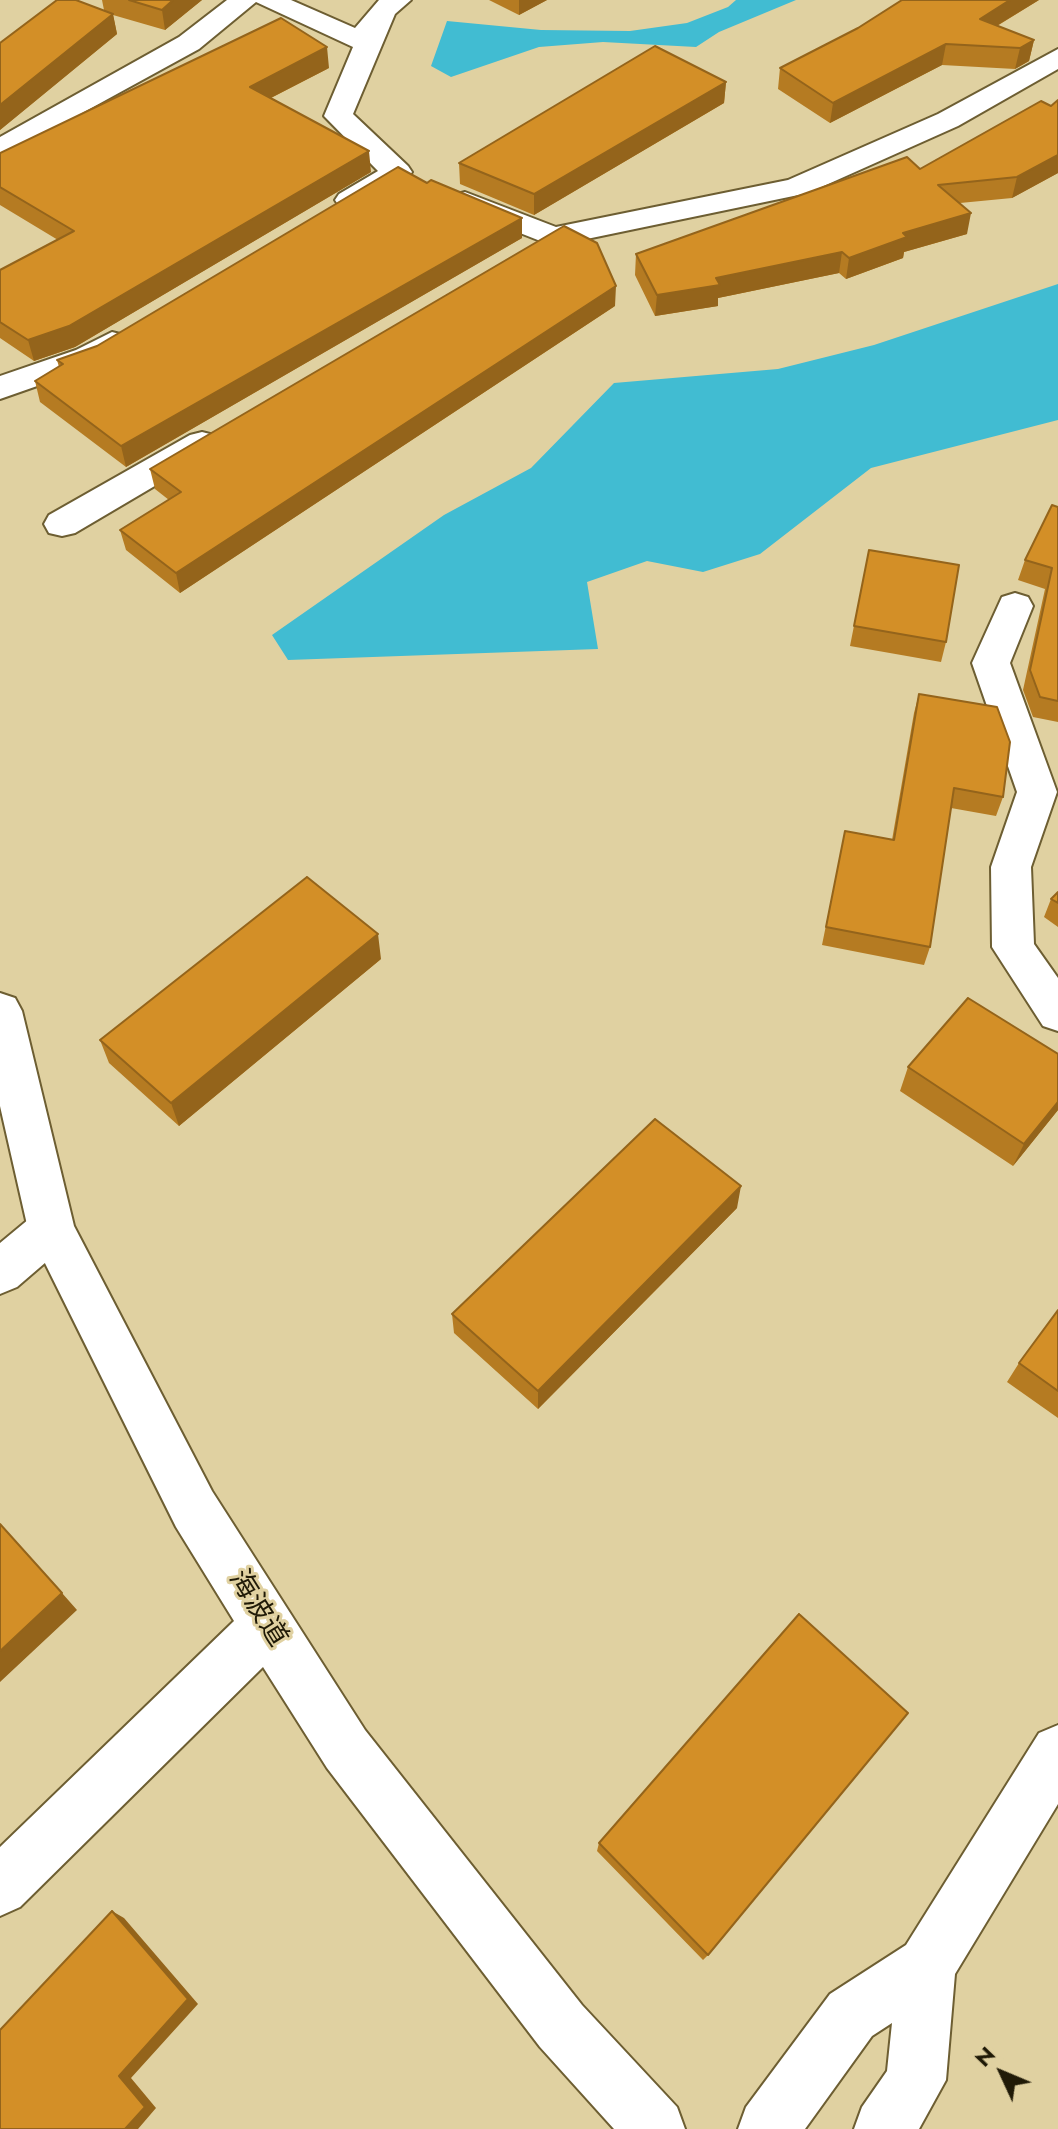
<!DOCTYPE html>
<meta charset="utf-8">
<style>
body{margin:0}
#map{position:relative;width:1058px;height:2129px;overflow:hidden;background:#e0d1a1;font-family:Jost,sans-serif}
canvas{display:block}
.north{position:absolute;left:962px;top:2033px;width:80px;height:80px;-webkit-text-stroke:6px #e0d1a1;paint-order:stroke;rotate:314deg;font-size:22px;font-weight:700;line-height:32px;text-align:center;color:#201a07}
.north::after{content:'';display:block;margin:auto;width:28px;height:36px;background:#201a07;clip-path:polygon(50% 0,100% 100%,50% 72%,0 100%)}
</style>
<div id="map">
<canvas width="1058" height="2129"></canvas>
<div class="north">N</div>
</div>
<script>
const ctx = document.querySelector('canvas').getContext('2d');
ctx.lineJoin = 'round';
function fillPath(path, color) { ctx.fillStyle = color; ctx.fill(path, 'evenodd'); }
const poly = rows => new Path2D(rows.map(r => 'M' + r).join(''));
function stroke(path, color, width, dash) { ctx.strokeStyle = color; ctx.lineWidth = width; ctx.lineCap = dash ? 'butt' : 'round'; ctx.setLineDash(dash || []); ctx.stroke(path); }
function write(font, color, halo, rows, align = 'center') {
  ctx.font = font + ' Jost,"Noto Sans SC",sans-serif'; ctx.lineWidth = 6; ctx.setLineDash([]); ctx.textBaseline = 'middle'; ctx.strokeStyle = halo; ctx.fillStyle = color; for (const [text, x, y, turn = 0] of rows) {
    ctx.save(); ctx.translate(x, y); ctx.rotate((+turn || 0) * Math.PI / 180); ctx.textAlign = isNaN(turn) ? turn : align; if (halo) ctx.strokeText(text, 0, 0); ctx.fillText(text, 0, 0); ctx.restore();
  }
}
const water = poly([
 [736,0,796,0,719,32,696,47,603,42,539,47,451,77,431,66,447,21,541,30,630,31,687,23,728,7],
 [1058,284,1058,420,871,468,760,554,703,572,647,561,587,582,598,649,288,660,272,635,444,515,531,468,614,383,778,369,874,345]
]);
const minor = poly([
 [227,0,291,0,355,28,379,0,411,0,395,14,353,114,408,166,412,172,408,178,361,206,339,206,335,200,339,194,378,171,324,116,353,47,256,2,199,49,0,158,0,137,179,37,227,0],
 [1058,49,1058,69,958,126,808,193,553,246,454,207,450,201,454,195,465,192,556,227,788,180,938,114,1058,49],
 [112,332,124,335,128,342,100,364,0,399,0,376,76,350,112,332],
 [202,432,214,435,219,443,214,451,75,533,62,536,49,533,44,524,49,515,190,435,202,432],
 [1015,593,1028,597,1033,606,1010,663,1057,792,1031,867,1034,944,1058,978,1058,1031,1043,1026,992,947,991,867,1017,792,972,663,1002,597,1015,593],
 [51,1208,67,1214,74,1229,67,1244,17,1287,0,1294,0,1243,35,1214,51,1208],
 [1058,1725,1058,1804,955,1974,946,2080,919,2129,854,2129,862,2107,887,2071,892,2023,872,2036,805,2129,738,2129,746,2107,830,1994,906,1945,1039,1733,1058,1725]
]);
const tertiary = poly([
 [0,993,15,998,22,1011,74,1226,212,1491,365,1730,582,2005,677,2107,685,2129,614,2129,540,2047,327,1768,263,1667,20,1907,0,1916,0,1847,234,1621,176,1527,28,1229,0,1106,0,993]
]);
const wall = poly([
 [102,0,202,0,165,30,113,15,117,34,0,130,0,43,104,10],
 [489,0,547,0,519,15],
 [1039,0,997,26,1034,40,1029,61,1015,69,942,65,830,123,778,89,780,68,858,28],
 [329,68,271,98,371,172,75,347,34,361,0,338,0,270,58,240,0,205,0,153],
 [726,82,724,103,534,215,460,184,459,163],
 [1058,100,1058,173,1012,198,960,203,967,234,904,252,903,258,846,279,839,273,718,298,718,306,655,316,635,275,636,254,920,169,1051,106],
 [427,183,522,218,522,238,126,467,40,402,35,381,59,367,57,360,97,346],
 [615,306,180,593,126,550,120,530,169,500,155,489,150,469],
 [1058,507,1058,722,1033,717,1023,690,1045,589,1018,580,1025,560],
 [869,550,946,642,941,662,850,646],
 [919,694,1003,797,996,816,951,808,930,947,924,965,822,945,845,831,892,840,914,713],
 [1058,892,1058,927,1044,917,1051,899],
 [381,959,179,1126,109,1063,100,1040],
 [908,1067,1058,1110,1013,1166,900,1091],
 [737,1208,538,1409,454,1333,452,1314],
 [1058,1310,1058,1418,1007,1382,1019,1363],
 [599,1843,708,1955,703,1960,597,1851]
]);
const shadedWall = poly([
 [173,0,202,0,165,30,162,10],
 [519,0,547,0,519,15],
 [1010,0,1039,0,975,39,980,19],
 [113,14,117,34,0,130,0,105],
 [1034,40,1029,61,1015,69,1020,48],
 [946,44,942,65,830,123,833,103],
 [327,47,329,68,253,107,250,87],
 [726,82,724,103,534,215,534,194],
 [369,151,371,172,75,347,34,361,28,340],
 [1058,155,1058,173,1012,198,1017,177],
 [971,213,967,234,904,252,903,258,846,279,849,258,903,233],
 [522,218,522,238,126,467,121,446],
 [842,252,839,273,718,298,718,306,655,316,657,295,716,278],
 [616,286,615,306,180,593,176,573],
 [378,934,381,959,179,1126,171,1103],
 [1058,1102,1058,1110,1013,1166,1024,1144],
 [741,1186,737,1208,538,1409,538,1391],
 [62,1593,77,1610,0,1682,0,1651],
 [112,1911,124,1918,198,2004,131,2078,156,2108,138,2129,125,2129,119,2076]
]);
const building = poly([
 [57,0,76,0,113,14,0,105,0,43,57,0],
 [129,0,173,0,162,10,129,0],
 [902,0,1010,0,980,19,1034,40,1020,48,946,44,833,103,780,68,858,28,902,0],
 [281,18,327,47,250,87,369,151,69,326,28,340,0,322,0,270,74,231,0,187,0,153,281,18],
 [655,46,726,82,534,194,459,163,655,46],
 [1058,100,1058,155,1017,177,938,185,971,213,903,233,907,237,849,258,842,252,716,278,720,285,657,295,636,254,907,157,920,169,1041,101,1051,106,1058,100],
 [398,167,427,183,431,180,522,218,121,446,35,381,63,364,57,360,97,346,398,167],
 [564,226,597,243,616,286,176,573,120,530,181,492,150,469,564,226],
 [1052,505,1058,507,1058,701,1040,697,1030,670,1052,568,1025,560,1052,505],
 [869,550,959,565,946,642,854,626,869,550],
 [919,694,997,707,1010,742,1003,797,954,788,930,947,826,927,845,831,894,840,919,694],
 [307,877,378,934,171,1103,100,1040,307,877],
 [1058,892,1058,903,1051,899,1058,892],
 [968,998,1058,1054,1058,1102,1024,1144,908,1067,968,998],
 [655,1119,741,1186,538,1391,452,1314,655,1119],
 [1058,1310,1058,1391,1019,1363,1058,1310],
 [0,1524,62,1593,0,1651,0,1524],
 [799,1614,908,1713,708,1955,599,1843,799,1614],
 [112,1911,188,1999,119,2076,145,2107,125,2129,0,2129,0,2030,112,1911]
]);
const streetNames = [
 ["海波道",257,1609,58]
];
fillPath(water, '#41bcd2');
stroke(minor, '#6d5e32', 4);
stroke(tertiary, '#6d5e32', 4);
fillPath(minor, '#fff');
fillPath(tertiary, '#fff');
fillPath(wall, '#b57b22');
fillPath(shadedWall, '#94641b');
fillPath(building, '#d38f27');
stroke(building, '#94641b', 2);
write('28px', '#201a07', '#e0d1a1', streetNames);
</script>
